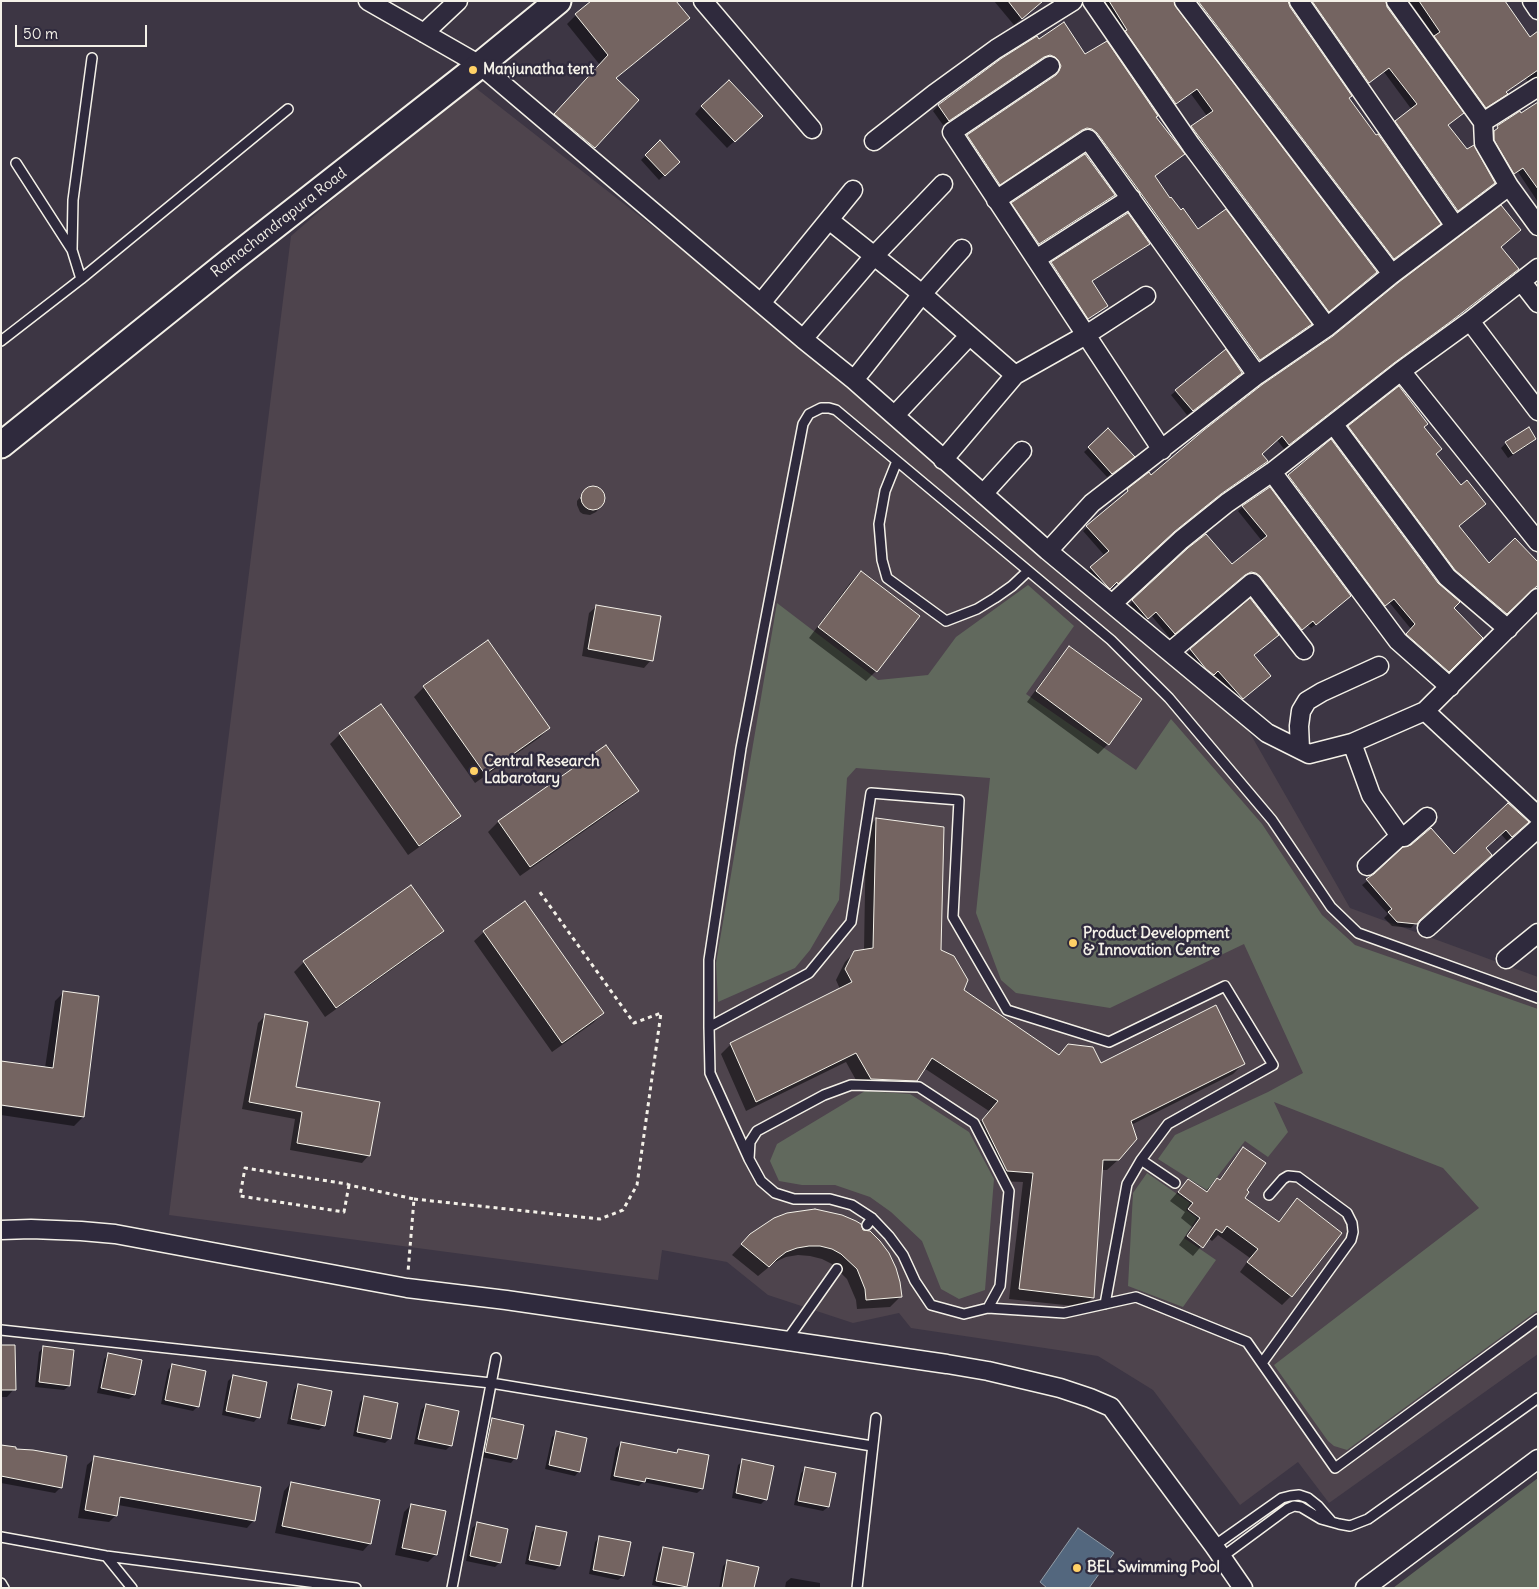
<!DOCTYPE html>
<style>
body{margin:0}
#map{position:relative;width:1539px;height:1589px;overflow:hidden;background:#3d3644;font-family:Delius,sans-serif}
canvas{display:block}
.frame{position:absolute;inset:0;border:2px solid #f4f1e8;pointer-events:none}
.scale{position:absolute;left:15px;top:25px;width:132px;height:22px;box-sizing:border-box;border:2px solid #f4f1e8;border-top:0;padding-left:6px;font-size:15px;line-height:18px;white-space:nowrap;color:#f4f1e8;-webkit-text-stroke:4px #2f2a3d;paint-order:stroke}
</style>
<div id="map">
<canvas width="1539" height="1589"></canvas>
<div class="frame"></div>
<div class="scale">50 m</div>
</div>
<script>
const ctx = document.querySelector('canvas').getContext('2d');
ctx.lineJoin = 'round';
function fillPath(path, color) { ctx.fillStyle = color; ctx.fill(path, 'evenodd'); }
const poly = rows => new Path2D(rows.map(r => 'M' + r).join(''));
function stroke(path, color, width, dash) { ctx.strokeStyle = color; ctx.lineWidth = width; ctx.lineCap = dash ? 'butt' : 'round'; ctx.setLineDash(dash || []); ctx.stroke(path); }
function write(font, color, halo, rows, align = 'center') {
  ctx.font = font + ' Delius,sans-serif'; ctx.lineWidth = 5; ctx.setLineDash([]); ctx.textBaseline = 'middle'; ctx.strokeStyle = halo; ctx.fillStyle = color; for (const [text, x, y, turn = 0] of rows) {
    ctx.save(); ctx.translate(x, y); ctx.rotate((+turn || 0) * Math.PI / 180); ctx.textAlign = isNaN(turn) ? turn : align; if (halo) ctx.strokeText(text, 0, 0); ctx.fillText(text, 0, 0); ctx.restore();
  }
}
const built = poly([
 [468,82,783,328,1247,728,1350,908,1538,977,1538,1354,1329,1503,1298,1462,1240,1505,1153,1390,1098,1356,911,1328,899,1313,853,1323,768,1295,727,1262,662,1250,658,1280,169,1215,291,236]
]);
const green = poly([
 [1028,585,1074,626,1026,694,1136,770,1171,719,1262,824,1322,915,1355,945,1538,1009,1538,1310,1347,1450,1334,1446,1328,1441,1274,1365,1479,1208,1443,1168,1274,1102,1288,1132,1268,1157,1245,1141,1207,1190,1158,1159,1175,1135,1268,1092,1303,1073,1244,944,1110,1008,1016,993,1001,980,976,913,990,778,856,768,847,778,839,900,810,950,795,968,718,1002,716,963,777,603,878,680,928,675,956,637],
 [865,1091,910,1094,969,1132,994,1179,985,1290,959,1299,941,1289,922,1241,891,1212,870,1197,835,1185,802,1185,779,1181,770,1161,777,1144],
 [1147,1173,1190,1203,1186,1210,1197,1218,1184,1238,1216,1260,1183,1307,1128,1286,1133,1193],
 [1538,1478,1538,1588,1393,1588]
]);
const water = poly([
 [1078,1528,1114,1553,1089,1588,1047,1588,1040,1582,1078,1528]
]);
const shadow = poly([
 [994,1,1043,1,1014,25],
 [1100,1,1172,1,1370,278,1323,316,1186,133,1207,116,1191,94,1169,109],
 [1188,1,1276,1,1348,98,1433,230,1388,264],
 [1304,1,1384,1,1386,8,1462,113,1447,126,1494,183,1452,215,1391,127,1412,110,1384,72,1363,87],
 [1401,1,1503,1,1529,38,1538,33,1538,82,1532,81,1528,82,1526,78,1480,111,1430,42,1435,37,1411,3,1405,7],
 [576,15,688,18,679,27,615,79,638,100,585,156,546,124,600,65,567,24],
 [1039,40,1085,55,1155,118,1183,154,1154,176,1180,212,1197,230,1310,324,1305,329,1254,365,1087,134,1081,133,1076,135,994,189,962,141,967,136,1055,77,1056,72,1044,60,1038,62,943,125,933,111,938,106],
 [1538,104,1538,202,1518,172,1509,178,1490,138,1495,132],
 [702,106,761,116,727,148,695,114],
 [660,142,678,162,659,180,641,160],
 [1114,195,1109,200,1034,248,1008,208,1012,204],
 [1127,214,1148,244,1144,248,1091,282,1107,306,1083,323,1047,268,1051,263],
 [1499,248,1513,274,1444,327,1388,367,1284,449,1277,440,1261,454,1267,461,1262,466,1215,499,1168,536,1113,587,1112,586,1105,592,1086,573,1105,556,1083,531,1124,496,1128,490,1151,476],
 [1225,351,1236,377,1187,415,1171,395],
 [1349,427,1422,427,1435,455,1457,526,1489,564,1538,584,1501,618,1450,574,1344,432],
 [1108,430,1128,461,1107,477,1084,452],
 [1534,439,1530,444,1508,458,1501,448,1506,443],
 [1331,441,1453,608,1482,638,1444,676,1402,639,1411,629,1389,602,1380,610,1284,481],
 [594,487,601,490,604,496,604,503,596,512,590,515,583,514,580,512,577,505,577,501,586,490],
 [1243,507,1345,600,1311,628,1308,625,1297,634,1251,578,1245,577,1239,579,1170,638,1151,615,1142,622,1128,606,1189,549,1232,566,1262,541,1238,511],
 [861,572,918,616,876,671,866,681,809,638,851,582],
 [597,606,651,660,644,668,582,656,589,613],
 [1069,648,1108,744,1098,754,1027,702,1059,658],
 [1191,650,1252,656,1264,680,1238,703,1213,675,1208,679,1202,673,1186,655],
 [424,687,549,728,539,738,475,783,414,697],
 [340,734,459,816,449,826,408,855,330,744],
 [606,746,637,791,627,801,520,876,488,832,498,822],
 [1508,805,1527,822,1507,841,1501,834,1484,848,1411,928,1392,926,1384,918,1388,914,1362,885,1375,875,1453,856],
 [876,819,939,951,962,991,1058,1056,1100,1065,1243,1064,1233,1074,1131,1125,1118,1160,1107,1170,1101,1170,1093,1297,1083,1307,1009,1299,1023,1182,997,1181,973,1130,989,1111,924,1068,916,1080,906,1090,861,1089,846,1062,746,1111,721,1054,731,1044,840,989,836,980,845,962,855,952,864,951,866,829],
 [442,931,432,941,325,1017,294,972,304,962],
 [484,932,603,1013,593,1023,552,1052,474,941],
 [64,992,83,1117,74,1126,1,1115,1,1106,77,1117,77,1115,45,1068,55,1001],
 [265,1016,295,1088,369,1155,362,1163,290,1150,295,1119,242,1109,258,1023],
 [1244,1149,1245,1191,1243,1198,1277,1223,1297,1200,1291,1296,1282,1305,1240,1272,1250,1258,1218,1235,1212,1241,1208,1238,1193,1256,1179,1245,1192,1227,1181,1218,1185,1212,1170,1201,1188,1180,1205,1192,1217,1179,1219,1180,1235,1157],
 [863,1232,900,1297,890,1307,857,1309,856,1300,847,1279,832,1264,822,1259,810,1256,798,1255,786,1257,775,1262,758,1276,732,1255,751,1235],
 [1,1346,14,1389,7,1397,1,1397],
 [44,1347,69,1386,64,1390,35,1387,39,1352],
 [109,1354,134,1395,129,1399,97,1393,104,1359],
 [172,1365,198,1406,193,1411,161,1404,168,1370],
 [233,1376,258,1417,254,1422,222,1415,228,1381],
 [298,1385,323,1426,319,1430,287,1424,294,1390],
 [365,1397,390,1438,385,1443,353,1436,360,1402],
 [426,1405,451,1445,446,1450,414,1444,421,1410],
 [493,1420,515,1458,511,1463,481,1457,488,1424],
 [557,1432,579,1471,575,1476,545,1469,552,1437],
 [621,1443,675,1454,679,1450,708,1456,702,1489,697,1493,643,1482,639,1486,610,1480,616,1448],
 [1,1446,61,1487,55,1493,1,1483],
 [95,1458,254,1520,247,1528,118,1505,116,1515,109,1522,78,1518,87,1465],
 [743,1461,766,1499,761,1504,732,1498,738,1465],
 [806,1468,828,1507,823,1511,794,1505,801,1473],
 [291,1483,370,1543,363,1551,275,1533,284,1491],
 [411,1505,435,1555,428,1562,395,1555,404,1512],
 [477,1524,500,1562,495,1567,466,1561,472,1528],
 [537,1527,559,1566,555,1570,525,1564,532,1532],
 [600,1537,623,1576,618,1580,589,1574,595,1542],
 [663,1548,686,1586,685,1588,665,1588,652,1585,659,1553],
 [728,1561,753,1588,719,1588,723,1566],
 [791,1578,820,1583,820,1588,785,1588,786,1582]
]);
const building = poly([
 [591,1,676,1,690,18,616,78,639,100,595,148,554,114,608,55,575,14,591,1],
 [1008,1,1043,1,1022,19,1008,1],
 [1109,1,1174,1,1176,7,1377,272,1329,312,1191,126,1213,111,1197,89,1176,104,1125,31,1127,30,1109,1],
 [1198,1,1288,1,1290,7,1352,96,1349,98,1376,135,1378,134,1441,224,1394,259,1198,1],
 [1312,1,1386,1,1387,7,1464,113,1448,125,1467,149,1474,145,1495,183,1458,211,1395,121,1417,104,1389,68,1369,83,1312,1],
 [1419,1,1505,1,1530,37,1538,31,1538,70,1506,92,1508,94,1486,108,1434,36,1440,32,1419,1],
 [1064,22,1085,54,1107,41,1158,116,1156,117,1185,154,1155,176,1170,198,1171,197,1181,210,1183,208,1198,229,1226,209,1312,324,1260,360,1140,192,1097,133,1092,129,1087,128,1082,130,1000,185,967,135,1056,75,1059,71,1061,66,1058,60,1055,57,1050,55,1044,57,949,121,938,105,1002,58,1037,36,1039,39,1064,22],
 [729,80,763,116,735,142,701,106,729,80],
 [1538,102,1538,189,1523,168,1514,174,1494,140,1494,131,1498,128,1497,126,1520,111,1521,113,1538,102],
 [660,140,680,162,665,176,645,155,660,140],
 [1085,154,1115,195,1039,244,1011,203,1085,154],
 [1501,205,1521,230,1501,247,1519,269,1450,322,1394,363,1289,445,1282,436,1262,454,1268,461,1221,494,1174,532,1118,584,1117,582,1110,589,1106,585,1090,567,1109,551,1086,526,1128,491,1127,489,1149,472,1151,475,1204,430,1263,384,1333,336,1399,282,1501,205],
 [1128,213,1150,244,1092,281,1108,306,1088,319,1051,262,1128,213],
 [1226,349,1242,373,1193,411,1175,390,1226,349],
 [1399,386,1428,424,1424,427,1442,449,1436,454,1461,485,1467,480,1486,504,1459,526,1489,563,1515,538,1538,562,1538,585,1507,614,1455,570,1348,426,1399,386],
 [1529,427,1536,439,1513,454,1505,442,1529,427],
 [1108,428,1135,457,1112,474,1088,447,1108,428],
 [1331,439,1438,583,1460,602,1454,608,1483,638,1449,672,1406,634,1415,624,1394,599,1385,606,1288,475,1331,439],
 '581 498a12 12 0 1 1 24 0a12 12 0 1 1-24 0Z',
 [1270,487,1351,596,1316,625,1313,621,1302,630,1260,576,1256,573,1251,572,1245,575,1175,634,1156,612,1148,619,1132,600,1188,548,1206,534,1232,564,1267,536,1242,506,1270,487],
 [861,571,920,616,877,672,818,627,861,571],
 [1250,598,1279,635,1254,655,1271,676,1243,699,1218,671,1214,675,1206,669,1190,649,1250,598],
 [596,605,661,616,653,661,588,649,596,605],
 [488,640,550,728,485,774,423,686,488,640],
 [1069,646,1142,699,1109,745,1036,691,1069,646],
 [381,704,461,816,419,846,339,733,381,704],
 [606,745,639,791,530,867,498,821,606,745],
 [1508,803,1529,822,1512,837,1506,830,1486,848,1492,855,1420,920,1417,924,1397,922,1388,912,1392,909,1366,879,1374,874,1403,847,1411,845,1431,828,1454,854,1455,853,1508,803],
 [876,818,944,827,941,950,954,956,968,980,964,990,1059,1055,1068,1044,1093,1047,1101,1063,1216,1005,1245,1064,1131,1121,1137,1139,1119,1160,1103,1160,1094,1298,1019,1289,1033,1173,1007,1171,982,1120,998,1101,932,1058,917,1081,871,1079,856,1053,756,1102,730,1043,852,982,845,969,854,951,873,948,876,818],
 [411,885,444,931,336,1008,303,961,411,885],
 [525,901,604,1013,562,1043,483,931,525,901],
 [63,991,99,996,84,1117,1,1105,1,1061,53,1068,63,991],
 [265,1014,308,1022,296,1087,380,1102,370,1156,297,1143,302,1112,249,1102,265,1014],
 [1243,1147,1266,1163,1247,1190,1249,1192,1245,1198,1279,1222,1297,1198,1342,1233,1292,1297,1247,1262,1258,1249,1227,1226,1222,1233,1216,1229,1203,1248,1187,1236,1200,1218,1188,1209,1193,1203,1178,1192,1188,1179,1207,1192,1217,1178,1220,1180,1243,1147],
 [815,1209,842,1215,856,1221,861,1224,863,1230,870,1231,880,1241,889,1253,896,1268,900,1282,902,1297,866,1300,865,1289,857,1269,841,1254,832,1249,820,1246,809,1246,797,1248,786,1252,777,1259,769,1267,741,1244,750,1234,774,1218,787,1213,815,1209],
 [1,1345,15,1345,16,1390,1,1390,1,1345],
 [43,1346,74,1350,70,1386,39,1382,43,1346],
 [108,1353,142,1360,135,1395,101,1388,108,1353],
 [172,1364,206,1371,199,1407,165,1400,172,1364],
 [233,1375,267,1382,260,1418,226,1411,233,1375],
 [298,1384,332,1391,325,1426,291,1419,298,1384],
 [364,1396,398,1403,391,1439,357,1432,364,1396],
 [426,1404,459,1411,452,1446,418,1439,426,1404],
 [492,1418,524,1425,517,1459,485,1452,492,1418],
 [556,1431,587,1438,580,1472,549,1465,556,1431],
 [621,1442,677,1453,678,1449,709,1455,703,1489,646,1478,645,1482,614,1476,621,1442],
 [1,1445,16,1447,16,1449,33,1450,67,1456,62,1488,1,1476,1,1445],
 [94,1456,261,1487,255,1521,120,1497,117,1516,85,1510,94,1456],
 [742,1459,774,1466,767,1500,736,1493,742,1459],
 [805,1467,836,1473,829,1507,798,1501,805,1467],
 [291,1482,380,1500,371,1544,282,1526,291,1482],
 [411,1504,446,1511,437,1555,402,1548,411,1504],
 [477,1522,508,1529,501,1563,470,1556,477,1522],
 [536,1526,567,1532,560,1566,529,1560,536,1526],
 [599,1536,631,1542,624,1576,593,1570,599,1536],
 [663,1547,694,1553,687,1587,656,1581,663,1547],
 [727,1560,759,1567,754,1588,722,1588,727,1560]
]);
const path = poly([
 [349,1185,344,1212,240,1196,245,1168,347,1184,349,1185,414,1199,408,1272],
 [414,1199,600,1219,623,1210,637,1185,661,1013,634,1023,539,891]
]);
const lane = poly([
 [16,163,72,250],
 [81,279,72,250,73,200,92,58],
 [1,341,81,279,288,109],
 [897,461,885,491,879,524,882,560,887,578,946,621,977,609,995,598,1012,586,1028,571],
 [709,1027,709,960,741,748,803,424,809,414,821,408,829,408,836,410,842,415,1111,640,1169,698,1272,820,1331,907,1358,933,1538,998],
 [749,1159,710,1073,709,1027,809,973,851,922,871,793,959,800,953,917,1007,1010,1109,1042,1225,986,1273,1065,1168,1124,1141,1160,1127,1184,1105,1304],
 [1141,1160,1175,1183],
 [867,1225,872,1218,852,1205,830,1199,794,1199,775,1193,761,1181,749,1159,750,1142,757,1131,824,1095,851,1085,919,1087,974,1123,1009,1191,1000,1286,988,1308,964,1314,931,1305,915,1281,903,1255,889,1236,872,1218],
 [988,1308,1064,1313,1136,1297,1247,1342,1335,1468,1538,1319],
 [1,1330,491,1383,872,1446],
 [787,1340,837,1269],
 [1262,1363,1351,1240,1353,1232,1352,1223,1347,1213,1298,1177,1288,1176,1283,1179,1269,1195],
 [1,1537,106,1556,356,1588],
 [1214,1546,1282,1498,1290,1496,1299,1495,1308,1498,1318,1506,1331,1521],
 [106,1556,132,1588],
 [1222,1557,1287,1509,1294,1506,1301,1507,1321,1519,1339,1524,1350,1526,1368,1519,1538,1398],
 [1,1583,4,1588],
 [452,1588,496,1358],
 [857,1588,876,1418]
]);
const street = poly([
 [368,1,480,65,803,339,854,380,1048,551,1267,733,1309,754,1352,743,1425,711,1538,816],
 [703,1,812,129],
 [1092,1,1191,145,1327,327],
 [1184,1,1392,274],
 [1299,1,1455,226],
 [1396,1,1483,122,1484,143,1509,186,1538,226],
 [1532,1,1538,10],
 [424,33,458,1],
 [1050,66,952,132,1162,450],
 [1483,122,1538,87],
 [874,141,934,94,996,49,1073,1],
 [996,200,1088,139,1257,375],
 [829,220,922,294,1015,375],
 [1036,259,1131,198],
 [1521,281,1538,303],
 [761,303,853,190],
 [1470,321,1538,411],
 [803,339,874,256,943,184],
 [1401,371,1538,542],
 [854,380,922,294,962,249],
 [895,415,969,336],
 [1334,425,1447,577,1508,629],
 [943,460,1015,375,1086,335,1146,296],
 [1272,472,1398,641,1450,687],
 [983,494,1022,451],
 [1048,551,1092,503,1257,375,1327,327,1392,274,1509,186],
 [1112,604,1181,540,1227,503,1272,472,1401,371,1470,321,1538,268],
 [1170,652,1252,583,1304,650],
 [1425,711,1538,598],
 [1352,743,1371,795,1400,836,1404,837,1427,817],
 [1300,749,1299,726,1301,711,1307,701,1322,692,1379,666],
 [1367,866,1400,836],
 [1427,928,1538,828],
 [1506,959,1538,933],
 [1,1230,31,1229,81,1231,115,1234,407,1288,506,1300,947,1364,988,1371,1060,1388,1090,1398,1111,1407,1214,1546,1243,1588],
 [1365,1588,1538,1459]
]);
const secondary = poly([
 [1,445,230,261,480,65,558,1]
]);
const markers = [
 [473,70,5,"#ffd166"],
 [474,771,5,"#ffd166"],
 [1073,943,5,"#ffd166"],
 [1077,1568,5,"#ffd166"]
];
const poiNames = [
 ["Manjunatha tent",483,70],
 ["Central Research",484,762],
 ["Labarotary",484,779],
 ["Product Development",1083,934],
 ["& Innovation Centre",1083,951],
 ["BEL Swimming Pool",1087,1568]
];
const streetNames = [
 ["Ramachandrapura Road",279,223,-38]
];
fillPath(built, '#4e444d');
fillPath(green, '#61695d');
fillPath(water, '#53677e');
stroke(water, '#939ea8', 1);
fillPath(shadow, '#0007');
fillPath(building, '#746461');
stroke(building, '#f4f1e8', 1);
stroke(lane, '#f4f1e8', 12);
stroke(street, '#f4f1e8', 21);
stroke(secondary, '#f4f1e8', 29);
stroke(path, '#f4f1e8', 3, [4, 4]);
stroke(lane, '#2f2a3d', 9);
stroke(street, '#2f2a3d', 18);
stroke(secondary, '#2f2a3d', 25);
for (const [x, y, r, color] of markers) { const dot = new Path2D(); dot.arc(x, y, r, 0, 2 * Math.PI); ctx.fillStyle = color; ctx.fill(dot); stroke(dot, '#2f2a3d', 2); }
write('bold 15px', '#f4f1e8', '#2f2a3d', poiNames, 'left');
write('15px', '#f4f1e8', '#2f2a3d', streetNames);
</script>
